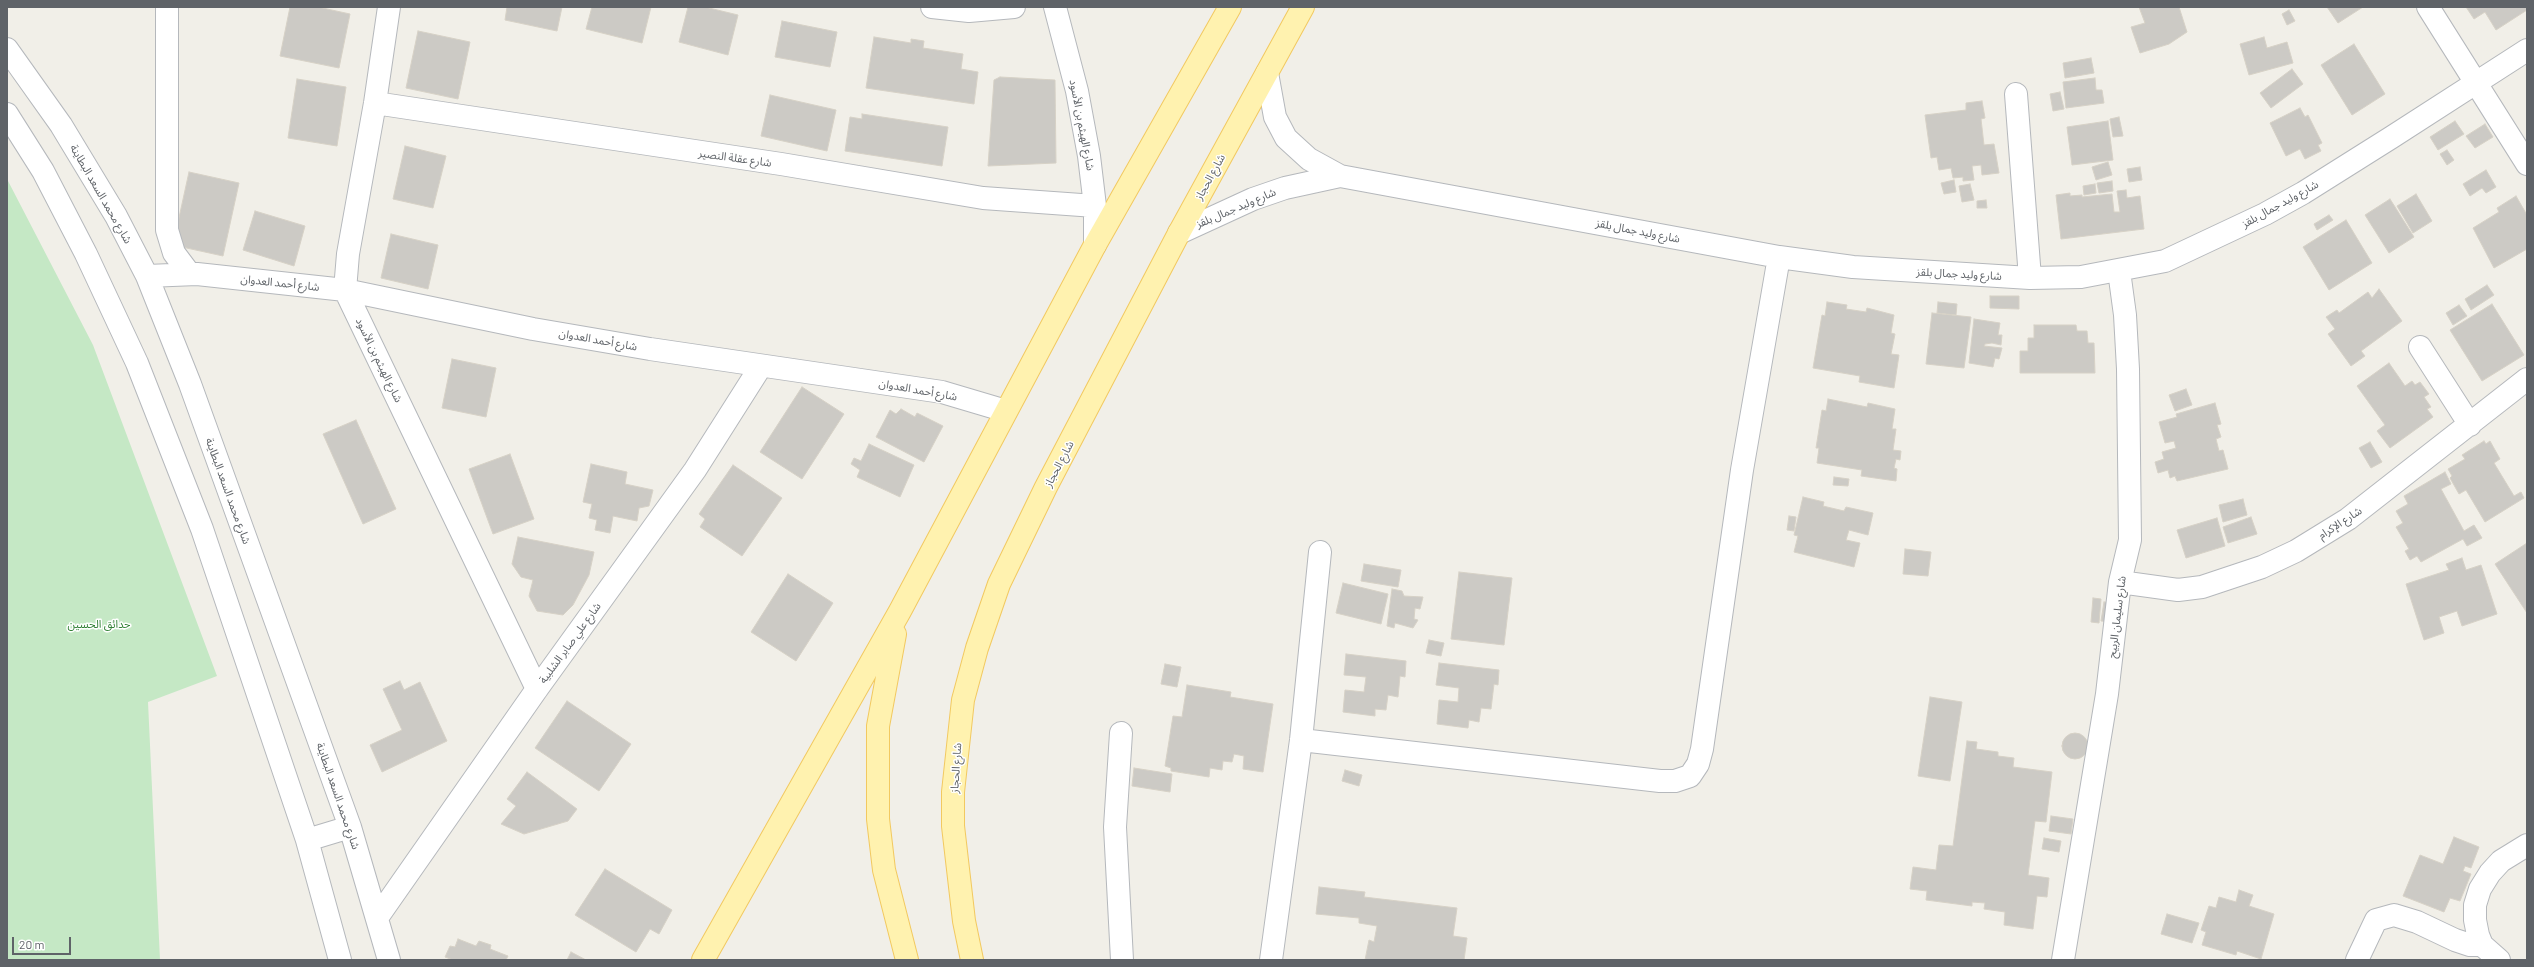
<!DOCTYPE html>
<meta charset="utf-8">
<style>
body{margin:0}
#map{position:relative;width:2534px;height:967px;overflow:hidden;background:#f1efe8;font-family:Barlow,sans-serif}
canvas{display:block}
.frame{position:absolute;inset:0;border:8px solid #5f6368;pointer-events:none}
.scale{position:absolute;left:12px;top:937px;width:59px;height:18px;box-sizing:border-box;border:2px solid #5f6368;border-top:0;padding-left:5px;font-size:12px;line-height:14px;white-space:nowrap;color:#5f6368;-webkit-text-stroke:3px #fff;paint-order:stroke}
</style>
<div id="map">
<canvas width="2534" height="967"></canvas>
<div class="frame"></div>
<div class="scale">20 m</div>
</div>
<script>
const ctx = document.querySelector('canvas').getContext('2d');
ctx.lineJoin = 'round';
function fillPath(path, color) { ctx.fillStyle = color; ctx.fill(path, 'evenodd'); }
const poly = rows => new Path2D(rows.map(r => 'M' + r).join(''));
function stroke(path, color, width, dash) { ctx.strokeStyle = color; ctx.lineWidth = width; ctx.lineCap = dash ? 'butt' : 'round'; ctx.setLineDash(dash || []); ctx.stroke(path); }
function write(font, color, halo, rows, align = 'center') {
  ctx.font = font + ' Barlow,"Noto Sans Arabic",sans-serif'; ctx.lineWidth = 3; ctx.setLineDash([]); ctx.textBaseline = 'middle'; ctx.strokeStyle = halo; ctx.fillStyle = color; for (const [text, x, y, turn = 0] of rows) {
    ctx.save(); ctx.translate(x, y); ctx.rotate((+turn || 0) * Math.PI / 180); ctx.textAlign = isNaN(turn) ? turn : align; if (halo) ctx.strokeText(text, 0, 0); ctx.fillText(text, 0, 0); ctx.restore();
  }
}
const green = poly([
 [7,179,93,345,217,676,148,702,160,960,7,960]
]);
const building = poly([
 [290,7,318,7,350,14,339,68,280,56,290,7],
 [507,7,562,7,557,31,505,20,507,7],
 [592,7,651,7,642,43,586,29,592,7],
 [688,7,705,7,738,15,728,55,679,42,688,7],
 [2139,7,2179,7,2187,32,2169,44,2140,53,2131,27,2145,23,2139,7],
 [2327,7,2363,7,2338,23,2327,7],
 [2466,7,2527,7,2527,10,2496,30,2485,12,2474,19,2466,7],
 [2289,10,2295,21,2287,25,2282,14,2289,10],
 [782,21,837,32,830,67,775,57,782,21],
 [418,31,470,42,458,99,406,88,418,31],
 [874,37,911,43,911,39,924,41,923,48,963,54,961,69,978,72,974,104,866,88,874,37],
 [2264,37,2267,48,2287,42,2293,63,2249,75,2240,44,2264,37],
 [2354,44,2385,94,2352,115,2321,65,2354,44],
 [2091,58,2094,73,2065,78,2063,63,2091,58],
 [2292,69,2303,84,2271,108,2260,93,2292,69],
 [1000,77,1055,80,1056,163,988,166,994,80,1000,77],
 [2095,78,2096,90,2102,90,2104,103,2066,108,2063,82,2095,78],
 [297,79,346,87,337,146,288,138,297,79],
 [2060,92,2064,109,2053,111,2050,94,2060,92],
 [770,95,836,110,827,151,761,136,770,95],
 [1982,101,1985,118,1981,119,1984,145,1994,144,1999,173,1982,175,1981,165,1972,166,1974,180,1963,181,1963,177,1953,178,1951,168,1939,170,1937,157,1931,158,1925,115,1966,110,1966,103,1982,101],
 [2300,108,2305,117,2308,115,2322,143,2318,145,2321,151,2305,159,2300,149,2286,156,2270,123,2300,108],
 [862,114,948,127,942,166,845,151,850,117,862,119,862,114],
 [2119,117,2123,136,2113,137,2110,119,2119,117],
 [2108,121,2113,160,2072,165,2067,127,2108,121],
 [2455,121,2464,134,2438,150,2430,137,2455,121],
 [2485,124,2493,137,2475,148,2466,136,2485,124],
 [405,146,446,156,433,208,393,199,405,146],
 [2447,150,2454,160,2447,165,2440,154,2447,150],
 [2108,162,2112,175,2096,180,2092,167,2108,162],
 [2140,167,2142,180,2129,182,2127,169,2140,167],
 [2486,170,2496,187,2486,193,2482,188,2470,196,2463,184,2486,170],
 [189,172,239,183,223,256,173,245,189,172],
 [1954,180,1956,192,1944,194,1941,183,1954,180],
 [2112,181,2113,191,2099,193,2097,183,2112,181],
 [1970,184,1974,200,1962,202,1959,186,1970,184],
 [2095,184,2096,193,2084,195,2083,186,2095,184],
 [2126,190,2127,198,2140,196,2144,229,2061,239,2056,195,2070,193,2070,196,2082,195,2082,197,2112,194,2114,212,2120,212,2117,191,2126,190],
 [2416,194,2432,221,2413,233,2397,206,2416,194],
 [2516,196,2527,215,2527,249,2494,268,2473,228,2499,212,2497,208,2516,196],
 [2390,199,2414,237,2389,253,2365,215,2390,199],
 [1986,200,1987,208,1977,208,1977,201,1986,200],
 [255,211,305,226,294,266,243,250,255,211],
 [2329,215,2333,220,2317,230,2314,224,2329,215],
 [2346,220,2372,263,2329,290,2303,247,2346,220],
 [391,234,438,245,428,289,381,278,391,234],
 [2487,285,2494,295,2471,310,2465,299,2487,285],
 [2379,289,2402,321,2361,351,2365,356,2351,366,2328,334,2335,329,2326,317,2337,310,2339,313,2368,292,2372,298,2379,289],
 [1990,296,2019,296,2019,309,1990,308,1990,296],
 [1827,302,1847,305,1846,309,1866,312,1867,308,1894,315,1891,333,1895,334,1891,354,1899,355,1894,388,1859,382,1860,376,1813,368,1822,315,1825,316,1827,302],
 [1938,302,1957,304,1956,315,1937,313,1938,302],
 [2492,304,2524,355,2482,381,2450,330,2492,304],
 [2459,305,2467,316,2453,325,2446,313,2459,305],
 [1932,313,1971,317,1964,368,1926,364,1932,313],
 [1974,319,2000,323,1998,335,2002,335,2001,345,1992,343,1985,344,1984,346,2002,348,1999,359,1995,358,1993,367,1969,363,1974,319],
 [2034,325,2076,325,2077,331,2087,331,2088,343,2094,343,2095,373,2020,373,2020,351,2028,351,2028,338,2034,338,2034,325],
 [452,359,496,368,486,417,442,408,452,359],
 [2389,363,2405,386,2412,381,2415,385,2420,382,2429,394,2424,397,2431,407,2427,409,2433,417,2390,448,2377,431,2385,425,2357,386,2389,363],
 [802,387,844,414,802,479,760,452,802,387],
 [2186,389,2192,405,2175,411,2169,395,2186,389],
 [1828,399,1867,407,1868,403,1895,409,1892,429,1896,429,1893,450,1901,451,1900,460,1896,459,1894,468,1897,469,1896,481,1861,476,1862,470,1817,463,1819,448,1816,448,1822,410,1826,411,1828,399],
 [2215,403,2221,424,2217,425,2221,437,2216,439,2219,451,2223,450,2228,469,2177,481,2175,476,2170,478,2168,470,2158,473,2155,462,2164,459,2162,452,2176,448,2174,441,2165,443,2159,422,2177,417,2176,414,2215,403],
 [901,409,915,417,917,413,943,426,924,462,876,437,890,410,896,414,901,409],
 [356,420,396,509,363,524,323,434,356,420],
 [2484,441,2486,444,2490,441,2500,459,2494,463,2514,496,2521,492,2524,498,2485,522,2466,490,2459,494,2450,478,2452,476,2448,469,2465,459,2462,455,2484,441],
 [2370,442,2382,462,2371,468,2359,448,2370,442],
 [869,444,914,465,900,497,857,477,860,470,851,464,854,458,861,461,869,444],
 [510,454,534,519,493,534,469,469,510,454],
 [591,464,627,472,625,484,653,490,649,506,639,508,637,521,613,516,610,533,595,530,597,520,589,518,592,504,583,502,591,464],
 [733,465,782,498,742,556,700,527,705,519,699,514,733,465],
 [2445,472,2451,484,2441,489,2464,531,2474,525,2482,538,2467,546,2463,539,2421,562,2417,556,2410,560,2405,551,2409,549,2396,527,2403,523,2396,511,2408,504,2404,496,2445,472],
 [1834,477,1849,479,1848,486,1833,485,1834,477],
 [1803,497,1824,502,1823,506,1844,511,1846,507,1873,513,1868,535,1849,530,1846,540,1860,543,1854,567,1794,552,1798,536,1794,535,1795,531,1803,497],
 [2243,499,2247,515,2223,522,2219,505,2243,499],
 [1789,516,1796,517,1794,531,1787,530,1789,516],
 [2251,517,2257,534,2228,543,2223,527,2251,517],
 [2217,518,2225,546,2186,558,2177,530,2217,518],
 [518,537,594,552,589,575,573,605,563,615,537,611,529,596,533,580,521,577,512,564,518,537],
 [2527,543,2527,613,2495,564,2527,543],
 [1905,549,1931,552,1928,576,1903,574,1905,549],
 [2462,558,2466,570,2481,565,2497,614,2462,626,2457,611,2439,617,2444,633,2424,640,2406,584,2449,570,2446,564,2462,558],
 [1364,564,1401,570,1398,587,1361,581,1364,564],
 [1459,572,1512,578,1504,645,1451,639,1459,572],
 [788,574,833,603,796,661,751,632,788,574],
 [1343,583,1388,594,1381,624,1336,613,1343,583],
 [1392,589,1402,591,1404,596,1423,597,1420,609,1415,608,1414,619,1418,620,1413,628,1395,623,1394,628,1387,626,1392,589],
 [2093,598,2101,599,2099,623,2091,622,2093,598],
 [2104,602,2115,603,2112,622,2101,621,2104,602],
 [1429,640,1444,643,1441,656,1426,653,1429,640],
 [1346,654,1406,661,1405,677,1400,676,1398,697,1388,695,1386,710,1375,709,1375,716,1343,712,1345,690,1364,692,1366,677,1344,675,1346,654],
 [1439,663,1499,670,1498,685,1494,684,1491,709,1481,708,1479,722,1469,720,1468,728,1437,724,1439,700,1458,702,1459,688,1436,685,1439,663],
 [1165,664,1181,667,1177,687,1161,684,1165,664],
 [400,681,404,690,420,682,447,741,382,772,370,745,402,730,383,689,400,681],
 [1187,685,1231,692,1230,697,1273,704,1263,772,1243,769,1244,756,1234,754,1232,762,1223,761,1222,770,1210,768,1209,777,1171,771,1171,768,1165,766,1173,716,1182,717,1187,685],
 [1930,697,1962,702,1950,781,1918,776,1930,697],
 [567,701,631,744,599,791,535,748,567,701],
 '2062 746a13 13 0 1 1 26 0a13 13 0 1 1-26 0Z',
 [1967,741,1977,742,1976,749,1998,752,1998,756,2014,758,2013,767,2052,772,2046,822,2035,821,2028,875,2049,878,2047,897,2037,896,2033,929,2004,925,2005,912,1984,909,1985,903,1972,902,1972,906,1926,900,1927,891,1910,889,1913,867,1936,870,1939,845,1953,846,1967,741],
 [1134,768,1172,774,1170,792,1132,786,1134,768],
 [1345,770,1362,775,1359,786,1342,781,1345,770],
 [527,772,577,809,568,821,524,834,501,824,516,806,507,799,527,772],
 [2051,816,2073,819,2071,834,2049,831,2051,816],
 [2454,837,2479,847,2471,868,2465,866,2463,871,2471,874,2460,901,2450,898,2444,912,2403,896,2420,855,2443,864,2454,837],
 [2044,838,2061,841,2059,852,2042,849,2044,838],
 [605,869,672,910,659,934,650,929,636,952,575,915,605,869],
 [1319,887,1365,892,1364,897,1457,908,1453,936,1467,938,1464,960,1365,960,1369,940,1374,942,1377,926,1359,923,1359,918,1316,914,1319,887],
 [2239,890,2253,895,2249,906,2274,914,2261,959,2237,951,2236,955,2202,945,2206,932,2201,930,2209,906,2216,908,2219,897,2236,902,2239,890],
 [2167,914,2199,923,2192,943,2161,934,2167,914],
 [458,939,476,946,479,941,491,945,490,949,508,956,506,960,453,960,445,957,450,946,455,947,458,939],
 [571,952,586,960,567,960,571,952]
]);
const minor = poly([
 [167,7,167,230,174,253,189,273],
 [389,7,375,103,348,254,345,290,537,689],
 [932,7,969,11,1014,7],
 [1055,7,1077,91,1089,156,1095,206,1095,245],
 [2428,7,2527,164],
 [7,49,61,125,116,216,147,276,190,384,350,827,389,960],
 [1267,73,1275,117,1286,138,1309,159,1340,176,1779,257,1853,267,2030,278,2081,277,2165,261,2265,214,2303,193,2392,137,2527,50],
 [2016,94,2030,278],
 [375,103,781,164,983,198,1095,206],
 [7,114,43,171,86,254,137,363,202,529,307,840,340,960],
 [1179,233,1253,199,1285,188,1340,176],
 [147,276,197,274,345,290,533,329,650,349,942,392,1006,411],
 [2420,347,2470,425],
 [2120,582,2178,590,2202,587,2262,567,2296,551,2348,519,2527,379],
 [1121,733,1115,827,1122,960],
 [1301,740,1660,781,1675,781,1690,776,1698,764,1702,749,1742,470,1779,257],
 [307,840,350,827],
 [377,918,537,689,695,470,761,366],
 [1271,960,1301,740,1320,552],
 [2063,960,2107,694,2120,582,2130,540,2128,369,2125,315,2119,271],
 [2357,960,2376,920,2394,915,2417,922,2455,940,2470,945,2482,945],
 [2499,960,2482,945,2478,935,2475,920,2475,905,2480,889,2490,873,2501,861,2527,845]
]);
const major = poly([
 [895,634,878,726,878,819,884,870,907,960],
 [703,960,900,611,1095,245,1230,7],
 [972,960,964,921,953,826,953,792,963,700,977,648,999,584,1046,487,1179,233,1303,7]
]);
const streetNames = [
 ["شارع الهيثم بن الأسود",1082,125,79],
 ["شارع عقلة النصير",735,158,8],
 ["شارع الحجاز",1210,177,-61],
 ["شارع محمد السعد البطاينة",101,194,60],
 ["شارع وليد جمال بلقز",2280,204,-29],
 ["شارع وليد جمال بلقز",1236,208,-23],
 ["شارع وليد جمال بلقز",1638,231,11],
 ["شارع وليد جمال بلقز",1959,274,3],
 ["شارع أحمد العدوان",280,283,6],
 ["شارع أحمد العدوان",598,340,10],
 ["شارع الهيثم بن الأسود",379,360,64],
 ["شارع أحمد العدوان",918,390,10],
 ["شارع الحجاز",1059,464,-62],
 ["شارع محمد السعد البطاينة",228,491,70],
 ["شارع الإكرام",2340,523,-33],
 ["شارع سليمان الربيح",2117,617,-83],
 ["شارع علي صابر الشلبية",570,643,-54],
 ["شارع الحجاز",956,768,-86],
 ["شارع محمد السعد البطاينة",338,796,71]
];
const parkNames = [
 ["حدائق الحسين",99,624]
];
fillPath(green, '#c5e8c5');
fillPath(building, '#cccac5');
stroke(building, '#d6d1c6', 1);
stroke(minor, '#b5b8bc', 24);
stroke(major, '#f2c960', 24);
stroke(minor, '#fff', 22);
stroke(major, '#fff2af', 22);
write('11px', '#5f6368', '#fff', streetNames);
write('11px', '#348238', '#fff', parkNames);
</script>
